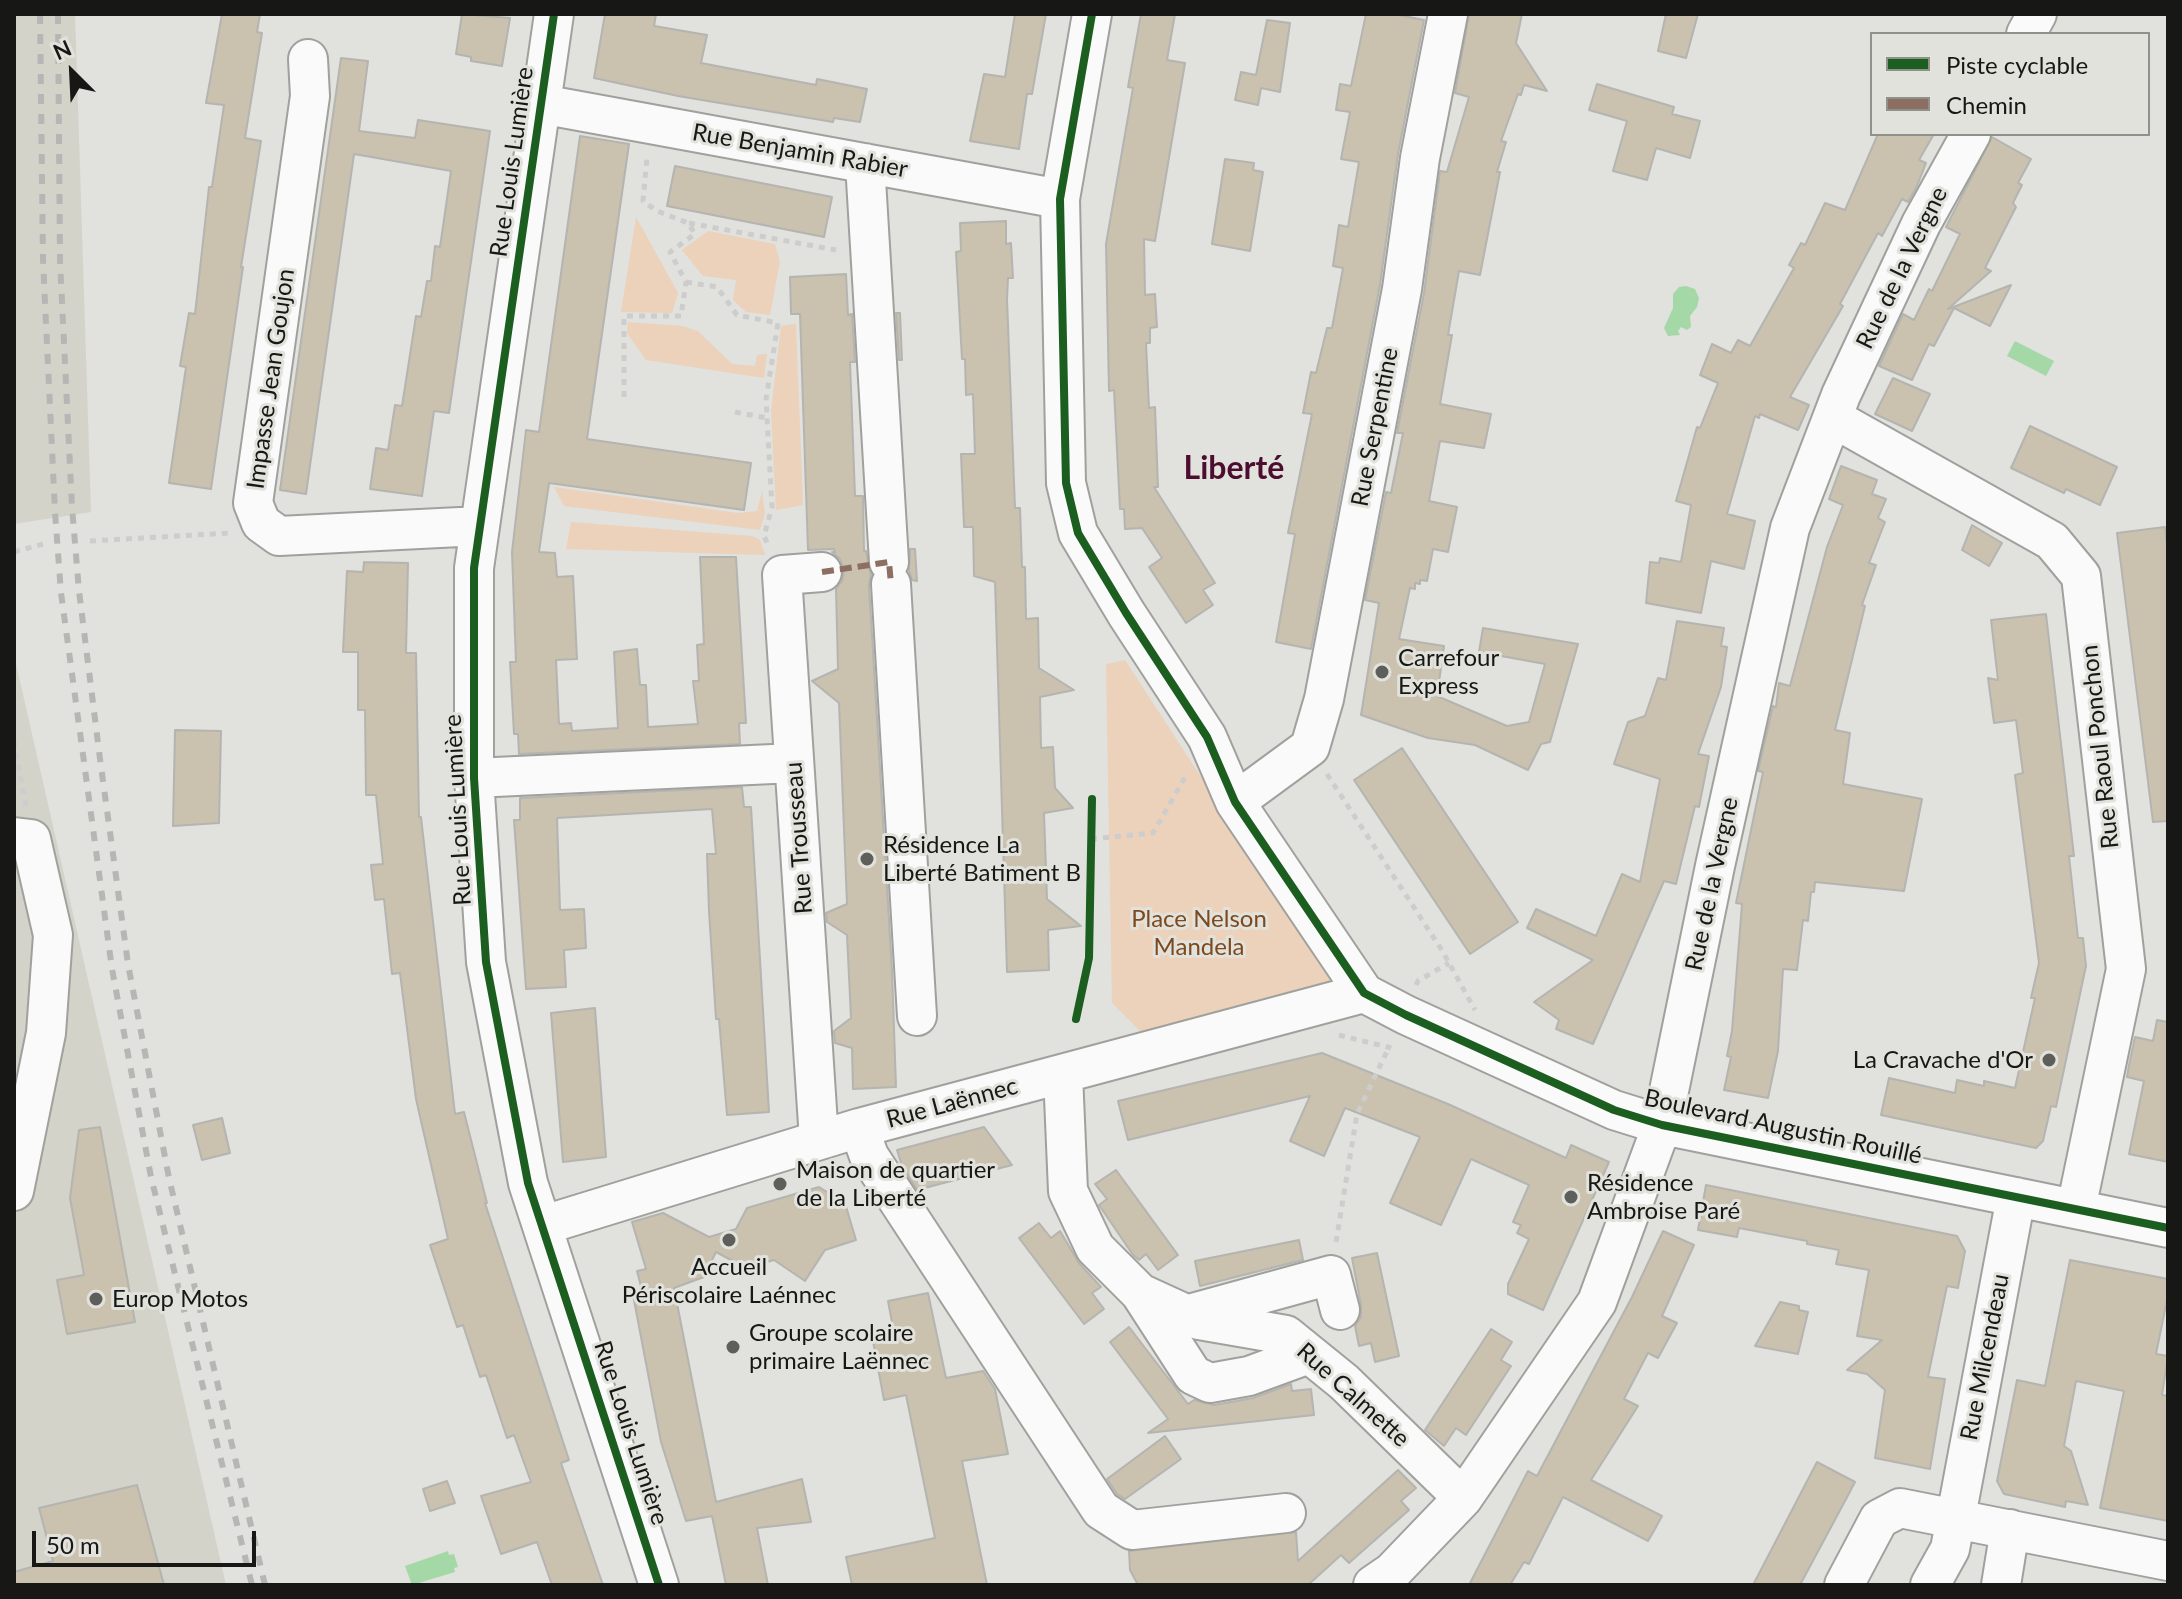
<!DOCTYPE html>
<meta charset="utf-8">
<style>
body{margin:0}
#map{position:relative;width:2182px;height:1599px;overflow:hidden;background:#e1e1dd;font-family:Lato,sans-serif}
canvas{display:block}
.frame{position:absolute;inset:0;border:16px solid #171715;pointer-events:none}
.legend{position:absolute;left:1870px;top:32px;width:280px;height:104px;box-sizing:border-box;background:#e2e2dc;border:2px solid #91918c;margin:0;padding:10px 14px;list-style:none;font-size:24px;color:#171715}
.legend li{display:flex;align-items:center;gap:16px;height:40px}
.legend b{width:40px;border:2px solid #91918c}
.north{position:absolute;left:32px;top:32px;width:80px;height:80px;-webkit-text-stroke:6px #e2e2dc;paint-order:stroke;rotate:336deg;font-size:22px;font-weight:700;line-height:32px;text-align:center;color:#171715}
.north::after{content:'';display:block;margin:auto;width:28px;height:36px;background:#171715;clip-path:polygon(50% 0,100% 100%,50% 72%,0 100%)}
.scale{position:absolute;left:32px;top:1531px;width:224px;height:36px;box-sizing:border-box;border:4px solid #171715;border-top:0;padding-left:10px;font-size:24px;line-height:28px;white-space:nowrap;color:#171715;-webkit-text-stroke:6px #e2e2dc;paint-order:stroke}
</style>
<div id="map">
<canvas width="2182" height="1599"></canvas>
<div class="frame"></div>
<ul class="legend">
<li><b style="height:10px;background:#1b5e20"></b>Piste cyclable</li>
<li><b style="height:10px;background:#8d6e63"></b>Chemin</li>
</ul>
<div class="north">N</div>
<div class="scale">50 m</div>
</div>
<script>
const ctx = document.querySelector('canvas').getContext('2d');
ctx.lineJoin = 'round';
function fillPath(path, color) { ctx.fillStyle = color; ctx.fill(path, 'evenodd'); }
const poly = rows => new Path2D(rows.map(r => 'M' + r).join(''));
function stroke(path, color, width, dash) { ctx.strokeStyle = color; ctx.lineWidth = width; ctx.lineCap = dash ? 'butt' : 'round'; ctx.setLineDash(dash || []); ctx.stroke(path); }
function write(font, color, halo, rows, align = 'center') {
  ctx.font = font + ' Lato,sans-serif'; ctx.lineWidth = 6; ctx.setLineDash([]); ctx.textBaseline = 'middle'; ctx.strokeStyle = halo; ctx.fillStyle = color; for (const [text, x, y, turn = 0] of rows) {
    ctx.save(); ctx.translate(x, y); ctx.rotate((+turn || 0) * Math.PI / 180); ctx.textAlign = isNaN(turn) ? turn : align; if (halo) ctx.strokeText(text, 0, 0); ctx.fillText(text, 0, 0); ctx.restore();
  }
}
const built = poly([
 [14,14,75,14,91,512,14,524],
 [14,655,226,1585,14,1585]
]);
const green = poly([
 [636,217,678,293,672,313,621,312],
 [708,231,775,244,780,261,770,315,746,312,733,300,736,280,703,276,682,250],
 [628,322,682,326,698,331,732,364,755,366,757,355,767,354,764,378,646,360,627,333],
 [796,324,803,505,776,510,771,411,781,326],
 [554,487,738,513,757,511,762,491,765,514,760,530,564,506],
 [571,522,752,536,760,540,765,555,566,549],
 [1125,660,1333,980,1317,998,1145,1036,1112,1003,1106,664]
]);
const water = poly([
 [1686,286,1695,289,1699,298,1697,307,1690,316,1691,327,1687,330,1681,327,1678,331,1680,335,1668,336,1664,328,1673,308,1673,294,1679,287],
 [2015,341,2054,361,2046,376,2007,356],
 [448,1551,449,1555,454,1554,458,1567,454,1568,455,1572,412,1585,405,1566]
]);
const building = poly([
 [222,14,260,14,257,32,262,33,245,138,261,141,241,267,243,267,211,489,169,483,186,367,180,366,189,313,195,314,209,187,212,187,224,105,206,103,222,14],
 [462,14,510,18,502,66,471,61,471,57,456,54,462,14],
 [605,14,656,14,654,26,707,35,701,63,816,85,817,79,867,89,860,122,834,118,833,122,678,96,594,78,605,14],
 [1015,14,1046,14,1032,94,1027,94,1019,149,970,141,984,74,1005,77,1015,14],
 [1141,14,1175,14,1167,60,1185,63,1155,241,1144,239,1145,295,1155,294,1157,327,1150,328,1150,343,1146,343,1149,408,1155,407,1158,487,1154,487,1215,583,1203,590,1213,605,1186,623,1149,567,1162,558,1142,528,1125,529,1124,509,1120,509,1114,390,1109,391,1106,244,1133,88,1128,87,1141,14],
 [1366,14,1394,14,1424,20,1398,154,1380,285,1311,649,1276,642,1295,534,1288,533,1312,414,1303,413,1311,372,1316,373,1327,328,1332,328,1343,268,1333,266,1339,225,1348,227,1359,162,1341,159,1350,112,1336,110,1340,84,1351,86,1366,14],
 [1469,14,1522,14,1516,43,1547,91,1524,85,1521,95,1518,94,1501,141,1506,142,1497,172,1500,172,1480,275,1459,271,1448,335,1452,335,1440,404,1491,414,1484,448,1440,441,1429,501,1457,507,1448,552,1433,549,1427,581,1420,580,1420,584,1415,583,1415,589,1410,588,1399,639,1444,646,1437,696,1507,726,1529,722,1545,664,1479,652,1483,628,1578,644,1550,742,1541,744,1528,770,1475,745,1428,738,1361,715,1379,603,1365,600,1386,492,1391,493,1403,433,1397,433,1424,293,1440,171,1447,172,1469,97,1455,93,1469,14],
 [1666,14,1698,14,1686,58,1658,51,1666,14],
 [1267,20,1290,23,1280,92,1261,88,1258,105,1235,100,1241,72,1256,75,1267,20],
 [341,58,368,61,359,131,415,138,418,120,490,131,449,413,434,411,422,496,370,489,376,448,388,450,395,405,402,406,416,316,421,317,427,281,431,281,435,246,440,247,451,171,354,154,306,494,280,490,341,58],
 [1597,84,1674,107,1672,114,1700,121,1690,158,1656,148,1647,180,1613,171,1627,121,1589,110,1597,84],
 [1878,134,1934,134,1919,160,1926,163,1917,186,1908,202,1902,199,1882,236,1878,233,1840,304,1843,306,1790,397,1809,405,1798,430,1760,414,1759,418,1755,416,1727,514,1755,521,1744,569,1711,561,1701,613,1646,603,1650,562,1659,563,1660,558,1681,562,1691,505,1676,501,1697,427,1700,428,1718,383,1700,375,1712,344,1731,353,1738,340,1750,346,1794,268,1789,265,1801,243,1805,245,1825,203,1845,210,1878,134],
 [580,136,629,144,587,439,751,463,744,510,549,483,539,552,555,553,557,577,573,576,577,659,556,660,559,724,571,723,572,731,618,728,614,652,637,649,640,685,646,685,648,727,698,724,693,681,699,681,697,645,704,644,700,557,736,557,746,723,739,723,740,744,519,754,518,734,514,734,510,662,516,662,512,552,526,430,539,432,580,136],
 [1992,137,2031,159,2018,183,2022,185,2013,203,2016,207,1985,268,1991,271,1948,309,2011,285,1990,326,1954,308,1934,346,1929,344,1912,380,1879,366,1903,314,1914,320,1929,289,1932,291,1960,234,1946,227,1992,137],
 [1225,159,1254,163,1253,170,1263,172,1250,251,1212,244,1225,159],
 [675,166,832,197,824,237,667,206,675,166],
 [1006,221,1006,244,1011,243,1013,278,1008,278,1007,299,1015,508,1020,508,1022,567,1025,567,1026,619,1038,618,1039,668,1074,690,1040,697,1041,748,1053,747,1055,788,1073,808,1044,813,1047,899,1081,926,1048,930,1049,970,1007,972,995,582,974,576,973,527,964,527,961,454,975,454,973,394,966,395,965,359,962,359,956,252,961,251,960,223,1006,221],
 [846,274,848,315,852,314,855,362,850,362,855,496,863,496,864,551,866,551,871,575,869,585,892,970,896,1087,853,1089,852,1048,835,1043,834,1031,851,1018,847,935,827,922,826,913,847,904,839,703,812,681,838,669,836,589,842,581,844,570,840,559,832,552,835,552,834,549,808,550,800,314,791,314,790,277,846,274],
 [896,313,900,313,902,360,899,360,896,313],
 [1893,378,1930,394,1912,431,1875,414,1893,378],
 [2030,426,2117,467,2100,505,2066,489,2064,493,2011,468,2030,426],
 [1841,466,1877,480,1872,494,1886,499,1878,518,1885,522,1869,563,1876,565,1862,605,1865,606,1835,730,1850,733,1843,784,1922,799,1904,891,1815,882,1814,892,1811,892,1808,921,1803,920,1797,970,1783,969,1778,1051,1768,1098,1724,1090,1731,1057,1727,1056,1732,1031,1742,904,1736,903,1763,772,1758,771,1773,706,1776,707,1779,683,1790,686,1827,547,1843,505,1829,499,1841,466],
 [1972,525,2002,543,1989,566,1962,550,1972,525],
 [2165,527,2168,555,2168,821,2153,822,2117,533,2165,527],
 [910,549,915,549,917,581,912,580,909,571,910,549],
 [364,562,408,563,406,653,416,653,419,817,421,817,455,1114,464,1112,487,1203,485,1203,569,1460,561,1463,603,1585,552,1585,537,1542,501,1554,481,1496,531,1482,514,1435,507,1438,486,1375,480,1377,463,1325,457,1327,430,1245,448,1239,416,1099,400,973,392,974,384,899,375,900,371,865,383,864,376,795,366,795,365,710,358,710,358,652,343,652,347,571,363,572,364,562],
 [2046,614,2074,856,2069,856,2078,938,2083,938,2086,966,2056,1107,2051,1106,2043,1141,2036,1148,1881,1115,1889,1078,1955,1093,1957,1080,1984,1086,1984,1081,2015,1088,2035,998,2031,998,2039,963,2015,775,2023,773,2016,720,1994,723,1988,678,1998,680,1991,620,2046,614],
 [1677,621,1724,628,1721,646,1727,647,1721,687,1698,754,1709,756,1699,807,1695,806,1676,884,1664,881,1593,1044,1556,1029,1559,1020,1534,1002,1593,960,1527,928,1536,909,1596,936,1622,874,1640,882,1660,779,1614,764,1628,722,1645,716,1658,678,1666,680,1677,621],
 [175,730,221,731,219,823,173,826,175,730],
 [1402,748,1518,922,1470,954,1354,780,1402,748],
 [742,787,744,807,751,807,769,1112,727,1115,719,1019,716,1019,709,911,707,854,716,854,712,809,557,818,560,910,584,909,586,948,564,950,566,987,526,989,514,820,520,820,520,798,742,787],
 [595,1008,606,1157,563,1162,551,1013,595,1008],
 [2157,1020,2168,1022,2168,1162,2129,1154,2144,1081,2127,1077,2129,1065,2135,1037,2153,1041,2157,1020],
 [1322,1053,1448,1104,1566,1158,1571,1145,1609,1162,1543,1310,1508,1294,1508,1284,1529,1239,1517,1233,1521,1225,1513,1222,1529,1185,1471,1159,1441,1225,1390,1203,1420,1137,1345,1108,1324,1156,1290,1141,1310,1096,1128,1140,1118,1101,1322,1053],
 [222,1118,230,1153,202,1160,193,1125,222,1118],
 [100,1127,135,1322,67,1334,57,1280,84,1275,70,1198,79,1130,100,1127],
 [984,1127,1012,1165,917,1190,902,1166,897,1150,984,1127],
 [1116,1170,1178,1255,1158,1270,1146,1254,1139,1260,1133,1255,1099,1205,1107,1199,1095,1184,1116,1170],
 [1706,1185,1957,1236,1965,1251,1958,1288,1947,1286,1928,1377,1945,1379,1930,1469,1875,1458,1885,1390,1867,1374,1847,1370,1882,1340,1857,1336,1869,1270,1836,1264,1839,1250,1807,1244,1807,1241,1739,1228,1737,1237,1698,1230,1706,1185],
 [819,1187,845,1203,856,1240,825,1250,805,1281,774,1260,746,1268,716,1252,704,1277,674,1288,716,1502,802,1479,811,1522,757,1528,768,1585,726,1585,712,1516,686,1521,661,1442,633,1295,643,1294,637,1271,646,1269,632,1222,663,1213,709,1237,736,1229,747,1208,819,1187],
 [1039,1223,1051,1238,1060,1231,1079,1263,1101,1287,1092,1293,1104,1309,1084,1324,1019,1238,1039,1223],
 [1663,1231,1694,1245,1662,1316,1677,1323,1658,1358,1648,1353,1624,1399,1638,1406,1591,1480,1662,1516,1655,1529,1648,1541,1563,1497,1529,1564,1524,1562,1510,1585,1469,1585,1528,1471,1537,1476,1632,1297,1663,1231],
 [1299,1240,1303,1260,1200,1286,1195,1261,1299,1240],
 [1377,1253,1399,1356,1375,1362,1371,1343,1359,1346,1355,1326,1361,1317,1361,1305,1352,1258,1377,1253],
 [2070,1260,2168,1279,2168,1295,2156,1354,2168,1356,2162,1395,2168,1396,2168,1521,2100,1508,2124,1391,2076,1381,2064,1446,2071,1451,2088,1505,2066,1501,2065,1507,2004,1494,1997,1481,2017,1380,2045,1386,2070,1260],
 [928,1293,946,1378,983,1371,995,1389,1008,1454,962,1461,987,1585,852,1585,846,1557,935,1538,906,1395,884,1400,872,1336,894,1333,888,1301,928,1293],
 [1780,1302,1799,1306,1799,1310,1808,1312,1798,1354,1755,1346,1780,1302],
 [1129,1327,1188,1404,1194,1400,1214,1405,1253,1398,1291,1384,1292,1391,1311,1389,1314,1415,1148,1433,1168,1419,1110,1342,1129,1327],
 [1491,1329,1512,1342,1501,1360,1511,1366,1466,1435,1456,1428,1444,1446,1425,1430,1491,1329],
 [1165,1436,1181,1459,1125,1499,1117,1494,1107,1479,1165,1436],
 [1817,1462,1855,1482,1845,1501,1800,1585,1753,1585,1817,1462],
 [1398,1470,1416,1488,1401,1501,1409,1510,1349,1563,1341,1555,1308,1585,1138,1585,1130,1570,1129,1551,1296,1532,1298,1561,1398,1470],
 [447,1481,455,1503,430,1511,423,1489,447,1481],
 [137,1485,164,1585,14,1585,14,1572,53,1561,39,1508,137,1485]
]);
const path = poly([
 [689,223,836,250],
 [686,282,717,287,737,315,778,323,766,399,772,507,764,536,768,545],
 [624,397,624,316,681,316,686,282,670,252,695,234,688,223,657,211,643,201,647,157],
 [735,412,767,418],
 [90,541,230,533],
 [14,552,43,544],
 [14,741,26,807],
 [1327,774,1443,952,1475,1010],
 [1091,839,1153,833,1187,774],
 [1416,985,1418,981,1449,963],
 [1339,1035,1391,1048],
 [1336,1242,1357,1114,1390,1045]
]);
const minor = poly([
 [554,14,474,568,474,778,486,962,528,1183,659,1585],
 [1092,14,1060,199,1066,483,1078,533,1126,613,1207,737,1235,802,1364,993,1406,1015,1614,1110,1662,1125,2168,1228],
 [2026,34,2037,14],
 [308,59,310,96,253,503,261,523,279,536,480,526],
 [541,104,1060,199],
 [865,163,889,562],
 [1833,418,2052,541,2081,576,2126,969,2076,1209],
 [891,584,917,1016],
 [474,778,794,763],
 [1235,802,1310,747,1324,699,1402,289,1420,158,1448,14],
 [14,837,31,839,53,935,46,1033,14,1191],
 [1063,1074,1068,1191,1095,1248,1140,1293,1199,1320,1286,1335,1344,1382,1463,1498],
 [859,1128,869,1156,1101,1510,1132,1530,1286,1513],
 [819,1140,782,575,822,572],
 [544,1225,859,1128,1364,993],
 [1140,1293,1193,1375,1210,1383,1249,1376,1309,1354],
 [1189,1314,1331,1275,1340,1310],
 [1373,1585,1392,1572,1463,1498,1597,1302,1662,1125,1715,866,1790,528,1841,395,1921,224,1971,134],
 [1844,1585,1879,1519,1900,1508,2168,1561],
 [1930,1585,1950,1549,2016,1197],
 [2001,1585,2010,1529]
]);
const rail = poly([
 [40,14,43,260,55,512,61,593,84,762,112,969,151,1177,252,1585],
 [58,14,60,261,72,507,79,591,100,759,128,964,169,1178,265,1585]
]);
const quiet = poly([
 [822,572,889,562,891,584]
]);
const cycleway = poly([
 [554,14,474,568,474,778,486,962,528,1183,659,1585],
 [1092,14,1060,199,1066,483,1078,533,1126,613,1207,737,1235,802,1364,993,1406,1015,1614,1110,1662,1125,2168,1228],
 [1076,1019,1089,958,1092,799]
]);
const markers = [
 [1382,672,8,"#5e5e5b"],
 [867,859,8,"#5e5e5b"],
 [2049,1060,8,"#5e5e5b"],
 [780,1184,8,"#5e5e5b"],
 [1571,1197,8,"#5e5e5b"],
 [729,1240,8,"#5e5e5b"],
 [96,1299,8,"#5e5e5b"],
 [733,1347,8,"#5e5e5b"]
];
const streetNames = [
 ["Rue Benjamin Rabier",800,151,10],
 ["Rue Louis Lumière",512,162,-82],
 ["Rue de la Vergne",1902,268,-64],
 ["Impasse Jean Goujon",271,379,-82],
 ["Rue Serpentine",1375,427,-79],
 ["Rue Raoul Ponchon",2100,747,-96],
 ["Rue Louis Lumière",458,810,-93],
 ["Rue Trousseau",799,838,-94],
 ["Rue de la Vergne",1712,884,-78],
 ["Rue Laënnec",952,1103,-15],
 ["Boulevard Augustin Rouillé",1783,1127,12],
 ["Rue Milcendeau",1985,1357,-79],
 ["Rue Calmette",1353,1395,42],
 ["Rue Louis Lumière",631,1433,72]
];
const poiNames = [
 ["Carrefour",1398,658],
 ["Express",1398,686],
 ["Résidence La",883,845],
 ["Liberté Batiment B",883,873],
 ["La Cravache d'Or",2033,1060,"right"],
 ["Maison de quartier",796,1170],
 ["de la Liberté",796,1198],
 ["Résidence",1587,1183],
 ["Ambroise Paré",1587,1211],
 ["Accueil",729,1267,"center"],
 ["Périscolaire Laénnec",729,1295,"center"],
 ["Europ Motos",112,1299],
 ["Groupe scolaire",749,1333],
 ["primaire Laënnec",749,1361]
];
const parkNames = [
 ["Place Nelson",1199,919],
 ["Mandela",1199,947]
];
const districtNames = [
 ["Liberté",1234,469]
];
fillPath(built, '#d4d3ca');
fillPath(green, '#ecd1bb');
fillPath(water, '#a4d8a6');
fillPath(building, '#cac1ae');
stroke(building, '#b4b4b1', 2);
stroke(minor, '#a0a09d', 42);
stroke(path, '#cdcdcd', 5, [6, 6]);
stroke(minor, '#fafafa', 38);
stroke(rail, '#b6b6b4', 6, [10, 10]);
stroke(quiet, '#8d6e63', 6, [12, 6]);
stroke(cycleway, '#1b5e20', 8);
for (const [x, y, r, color] of markers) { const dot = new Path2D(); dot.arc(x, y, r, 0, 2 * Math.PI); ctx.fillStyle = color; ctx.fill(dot); stroke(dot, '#e2e2dc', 3); }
write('24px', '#171715', '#e2e2dc', streetNames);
write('24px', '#171715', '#e2e2dc', poiNames, 'left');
write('24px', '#7d491d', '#e2e2dc', parkNames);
write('bold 32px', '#4c0d30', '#e2e2dc', districtNames);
</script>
